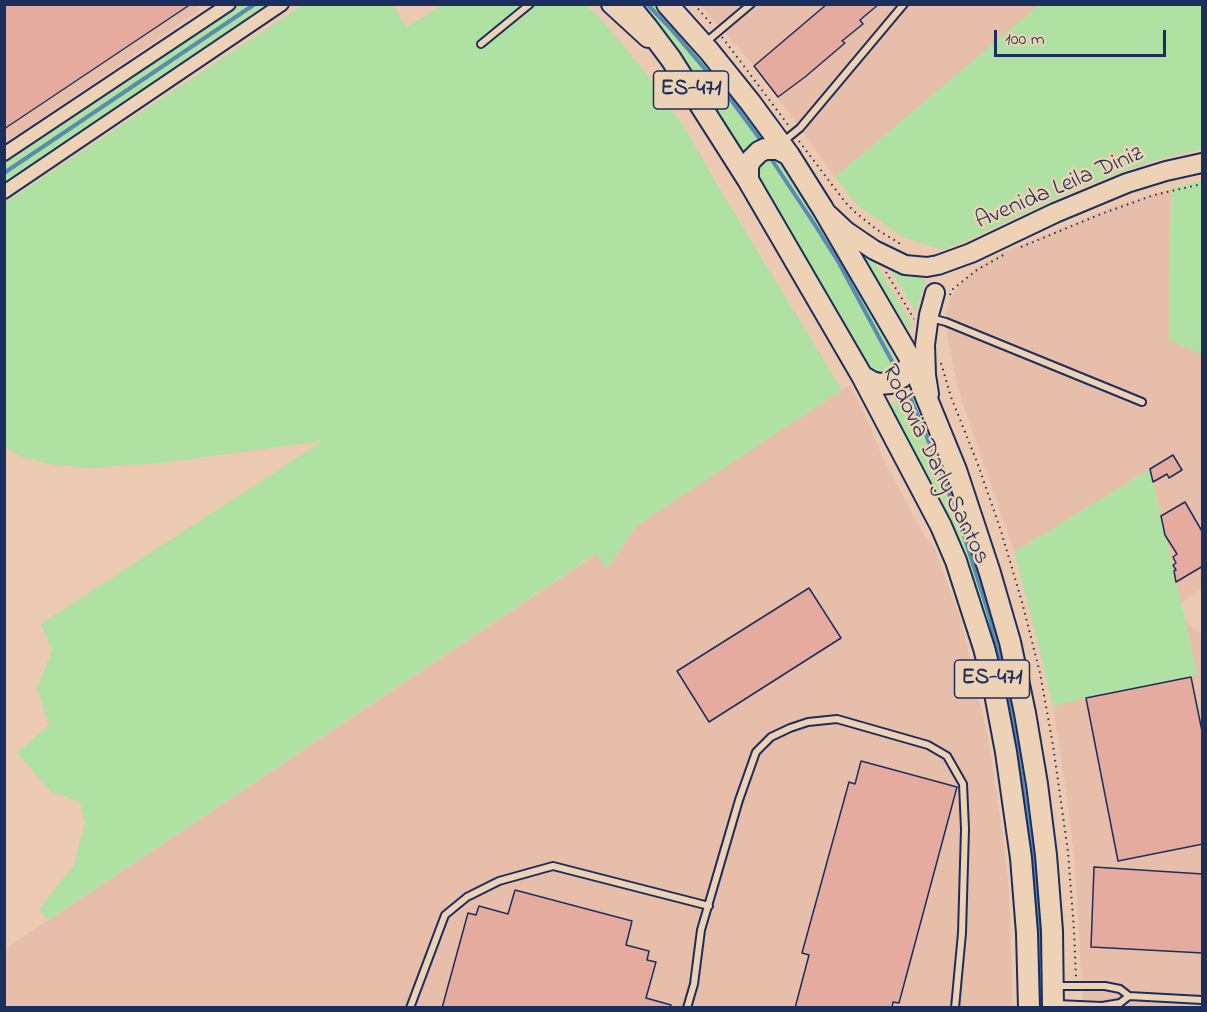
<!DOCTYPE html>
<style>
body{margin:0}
#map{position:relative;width:1207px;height:1012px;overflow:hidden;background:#eccab1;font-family:"Indie Flower",sans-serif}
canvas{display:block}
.frame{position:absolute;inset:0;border:6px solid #1b2f5e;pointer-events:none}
.scale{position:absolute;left:994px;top:30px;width:172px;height:27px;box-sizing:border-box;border:3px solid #1b2f5e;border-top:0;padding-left:8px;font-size:18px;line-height:21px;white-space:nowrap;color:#1b2f5e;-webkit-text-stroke:4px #eed2b5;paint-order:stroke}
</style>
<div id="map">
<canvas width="1207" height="1012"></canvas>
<div class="frame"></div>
<div class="scale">100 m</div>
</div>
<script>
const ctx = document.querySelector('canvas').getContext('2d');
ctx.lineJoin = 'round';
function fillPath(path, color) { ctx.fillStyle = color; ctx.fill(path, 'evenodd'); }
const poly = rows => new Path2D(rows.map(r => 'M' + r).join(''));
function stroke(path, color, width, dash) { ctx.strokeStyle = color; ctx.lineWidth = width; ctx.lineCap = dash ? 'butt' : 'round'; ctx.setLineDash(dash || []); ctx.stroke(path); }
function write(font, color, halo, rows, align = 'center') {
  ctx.font = font + ' "Indie Flower",sans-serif'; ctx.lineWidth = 5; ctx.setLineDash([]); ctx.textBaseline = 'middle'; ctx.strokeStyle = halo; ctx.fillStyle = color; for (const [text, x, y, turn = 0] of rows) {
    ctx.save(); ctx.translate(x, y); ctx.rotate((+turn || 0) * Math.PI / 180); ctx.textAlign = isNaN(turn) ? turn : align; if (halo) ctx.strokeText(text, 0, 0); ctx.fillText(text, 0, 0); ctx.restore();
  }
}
const built = poly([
 [196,4,200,10,5,144,5,5],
 [700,5,1040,5,835,177,800,128,754,66],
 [1171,189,1169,340,1202,354,1202,589,1181,603,1150,469,1014,552,957,386,947,334,946,314,951,297,963,281,975,269,995,256,1112,207],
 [850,385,868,422,883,458,918,525,935,549,961,620,988,738,1002,828,1009,890,1012,971,1012,1007,5,1008,5,949,597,554,607,569,636,526],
 [1185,619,1194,629,1202,634,1202,1007,1082,1007,1082,989,1075,864,1068,805,1053,706,1086,698,1197,675]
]);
const green = poly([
 [241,4,270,5,5,184,5,163,90,107],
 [1040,4,1202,5,1202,149,1156,160,1077,189,963,242,943,250,903,237,857,205,835,177],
 [303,5,392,5,407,27,442,5,586,5,603,21,646,73,685,128,718,186,842,390,636,526,607,569,596,554,49,920,39,909,74,865,85,823,80,802,51,792,17,753,49,725,37,689,52,650,41,624,323,441,161,463,91,468,54,465,22,457,5,446,4,203],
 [636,5,654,5,720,81,765,141,755,143,751,146,744,153,742,158],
 [765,158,773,158,779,163,827,235,854,280,895,358,896,366,890,373,886,375,878,374,872,369,758,176,757,166],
 [1202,180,1202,354,1169,340,1171,189],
 [865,255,875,262,913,326,912,329,907,327,864,257],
 [890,270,905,276,926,279,916,312],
 [913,393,948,473,972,541,1001,644,1016,714,1033,821,1041,895,1045,1007,1036,1007,969,570,951,524,928,475,887,406],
 [1150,469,1198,675,1086,698,1053,706,1035,631,1014,552]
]);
const stream = poly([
 [647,4,671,29,710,75,731,100,760,139],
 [772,160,817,228,839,263,894,365],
 [4,173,255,4],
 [910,397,937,461,961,526,989,615,1005,680,1018,751,1033,857,1039,932,1041,1008]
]);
const building = poly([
 [4,4,191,4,4,129,4,4],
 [827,4,879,4,860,20,863,24,842,41,845,43,805,77,778,97,754,66,827,4],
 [1173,455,1182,470,1169,478,1167,474,1153,482,1150,469,1173,455],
 [1185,502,1203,533,1203,566,1176,582,1174,571,1176,570,1173,565,1176,563,1173,557,1177,554,1165,535,1161,516,1185,502],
 [809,588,841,638,709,722,677,671,809,588],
 [1191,677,1203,736,1203,844,1118,861,1086,698,1191,677],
 [861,761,957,787,899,1003,893,1002,892,1008,795,1008,809,955,802,953,849,782,855,784,861,761],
 [1094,867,1203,874,1203,953,1091,947,1094,867],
 [515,890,632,921,626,945,649,951,647,960,656,962,646,998,671,1005,671,1008,442,1008,468,913,476,915,479,906,508,914,515,890]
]);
const path = poly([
 [694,4,713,26],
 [722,37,789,126],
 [799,141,845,202,855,212,876,229,899,243,898,245],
 [1021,247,1101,214,1154,195,1202,184],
 [886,272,914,319],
 [950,295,952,290,959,284,977,270,1005,254],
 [941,363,951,397,977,462,1001,531,1022,602,1040,673,1053,745,1068,852,1074,930,1076,978]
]);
const lane = poly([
 [706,42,751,4],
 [481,44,530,4],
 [784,141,800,128,904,4],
 [931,318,946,322,1142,402],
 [1054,986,1105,986,1120,989,1129,996,1202,1000],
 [1057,1004,1102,1006,1120,1003,1129,996],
 [410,1008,445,915,467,897,499,881,553,866,709,906],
 [687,1008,694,984,701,930,739,800,756,752,771,737,790,728,808,722,837,719,928,745,947,756,963,784,965,829,962,933,955,1008]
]);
const street = poly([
 [4,154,229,4],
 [4,192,282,4]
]);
const secondary = poly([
 [611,4,648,38],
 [829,215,846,231,874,250,905,265,927,267,938,265,971,253,1055,213,1127,183,1166,171,1202,163],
 [929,394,926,375,925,345,929,315,935,293]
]);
const primary = poly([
 [628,4,647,27,671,59,748,180,862,376,941,526,956,561,984,648,993,683,1006,752,1021,858,1027,933,1029,1008],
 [667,4,709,51,750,102,789,155,823,209,911,360,956,470,990,573,1010,642,1025,713,1037,784,1046,855,1052,931,1053,1008],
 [748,180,748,167,750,161,759,152,765,149,778,149,789,155],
 [862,376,872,382,878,384,891,383,902,377,909,366,911,360]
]);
const shields = [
 [691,90,75],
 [992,679,75]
];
const shieldNames = [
 ["ES-471",691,90],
 ["ES-471",992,679]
];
const streetNames = [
 ["Avenida Leila Diniz",1060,189,-23],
 ["Rodovia Darly Santos",934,465,64]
];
fillPath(built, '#e6beaa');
fillPath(green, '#aee1a2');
stroke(stream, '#5b8bb0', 4);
fillPath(building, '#e5ab9f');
stroke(building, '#1b2f5e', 1.5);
stroke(lane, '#1b2f5e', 10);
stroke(street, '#1b2f5e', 16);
stroke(secondary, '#1b2f5e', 22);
stroke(primary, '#1b2f5e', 24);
stroke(path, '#1b2f5e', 2, [1.5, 4.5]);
stroke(lane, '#eed2b5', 6);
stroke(street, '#eed2b5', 12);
stroke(secondary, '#eed2b5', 18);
stroke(primary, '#eed2b5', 20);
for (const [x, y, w] of shields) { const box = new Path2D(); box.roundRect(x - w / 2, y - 19, w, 38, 4.5); ctx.fillStyle = '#eed2b5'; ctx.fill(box); stroke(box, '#1b2f5e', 1.5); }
write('bold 22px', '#1b2f5e', null, shieldNames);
write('24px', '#1b2f5e', '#eed2b5', streetNames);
</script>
